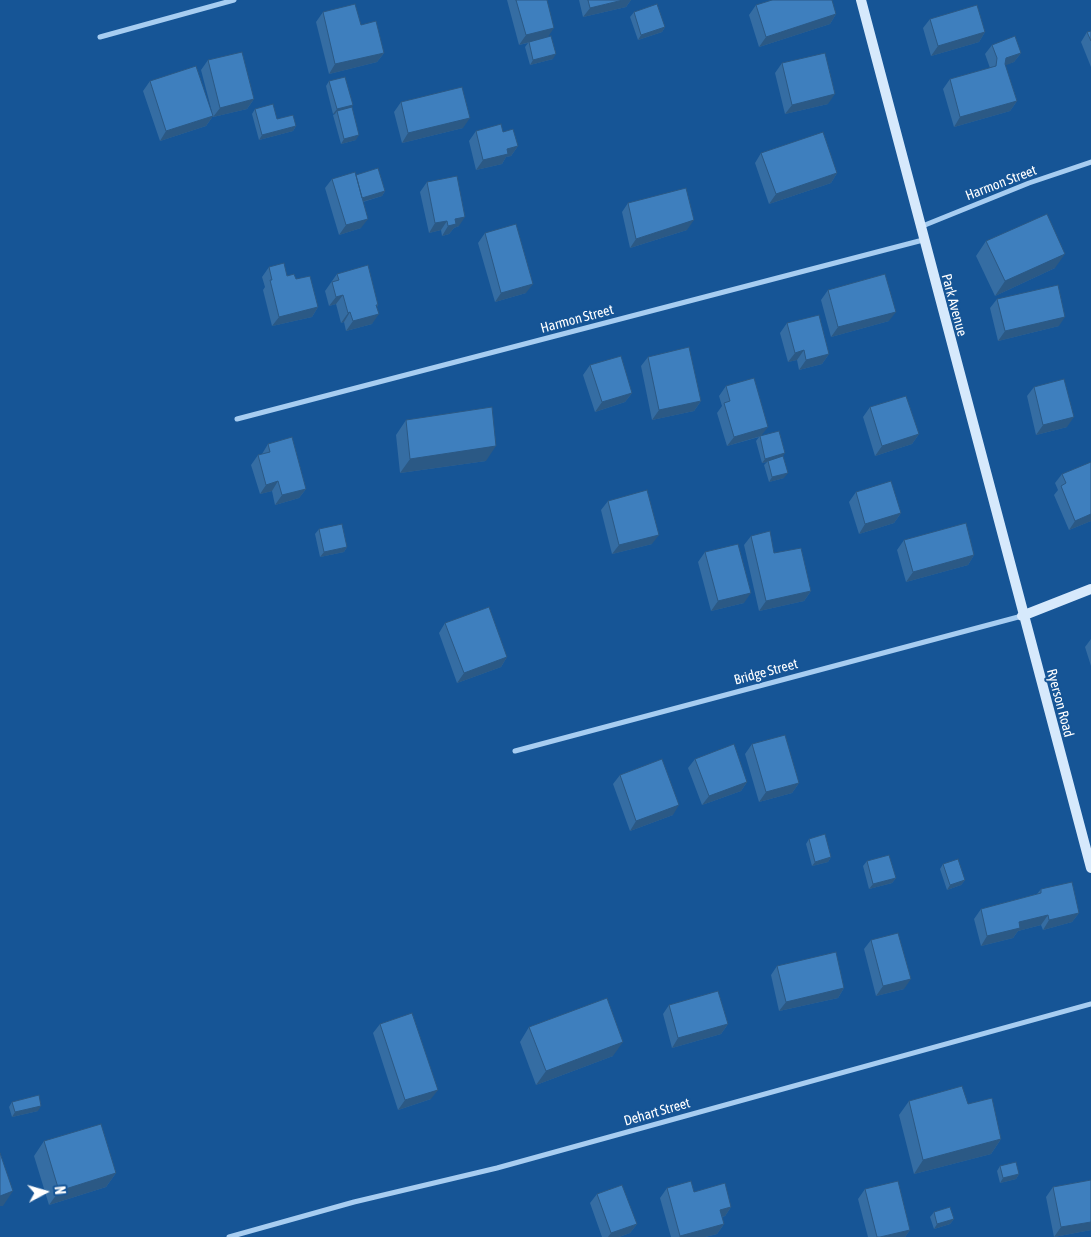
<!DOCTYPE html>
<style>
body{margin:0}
#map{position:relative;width:1091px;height:1237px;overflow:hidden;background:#165596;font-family:"Asap Condensed",sans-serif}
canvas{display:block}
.north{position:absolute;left:20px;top:1167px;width:50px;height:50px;-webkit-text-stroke:4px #165596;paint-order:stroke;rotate:84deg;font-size:14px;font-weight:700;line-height:20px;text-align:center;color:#fff}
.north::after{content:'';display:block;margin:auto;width:18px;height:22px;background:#fff;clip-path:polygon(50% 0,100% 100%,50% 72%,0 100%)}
</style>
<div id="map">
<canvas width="1091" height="1237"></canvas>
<div class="north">N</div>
</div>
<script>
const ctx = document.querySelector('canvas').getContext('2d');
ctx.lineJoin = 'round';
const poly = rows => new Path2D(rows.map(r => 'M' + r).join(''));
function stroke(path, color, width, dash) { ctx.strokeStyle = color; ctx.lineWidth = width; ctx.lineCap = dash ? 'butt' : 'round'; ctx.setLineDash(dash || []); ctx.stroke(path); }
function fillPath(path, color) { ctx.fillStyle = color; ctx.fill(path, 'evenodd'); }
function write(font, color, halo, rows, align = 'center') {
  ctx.font = font + ' "Asap Condensed",sans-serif'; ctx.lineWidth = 4; ctx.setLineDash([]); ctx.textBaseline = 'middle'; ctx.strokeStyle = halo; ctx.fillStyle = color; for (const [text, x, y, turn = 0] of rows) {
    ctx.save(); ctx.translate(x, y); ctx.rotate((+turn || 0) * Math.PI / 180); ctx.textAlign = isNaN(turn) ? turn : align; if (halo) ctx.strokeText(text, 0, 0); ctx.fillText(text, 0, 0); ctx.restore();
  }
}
const street = poly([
 [100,37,234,0],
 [920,227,1029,183,1091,162],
 [237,419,923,240],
 [515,751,1022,616],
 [229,1237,354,1202,497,1168,1091,1004]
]);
const secondary = poly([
 [861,0,1091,868],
 [1022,616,1091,589]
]);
const wall = poly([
 [507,0,547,0,548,37,553,59,530,65,525,47,528,43,519,45],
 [579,0,631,0,626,7,583,17],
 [756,5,836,14,830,24,759,47,749,15],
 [323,12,361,25,384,53,377,62,329,74,316,22],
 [634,12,665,27,662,32,638,40,630,17],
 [930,19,985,32,979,42,931,56,923,28],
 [1091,31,1091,67,1081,42,1087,32],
 [992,45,1021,53,1014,62,1005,65,1017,101,1010,111,954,127,943,89,950,79,990,68,985,54],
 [208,60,254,99,247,109,213,117,213,116,206,126,160,141,143,91,150,81,212,112,201,70],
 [782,63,828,104,785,114,775,73],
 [329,81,352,107,356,140,341,144,333,115,335,114,333,114,326,86],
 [401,102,463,128,402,143,394,112],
 [255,109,277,119,296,126,293,131,259,140,252,114],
 [476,131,503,132,518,146,511,156,506,157,502,164,476,170,469,141],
 [761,153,837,173,831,183,769,204,755,163],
 [356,175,385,191,382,196,363,202,361,228,339,235,325,188,332,179],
 [427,182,459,226,454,228,449,234,442,236,441,230,429,233,420,192],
 [628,203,687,230,630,248,622,212],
 [485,233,526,293,495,302,478,243],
 [986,241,1055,268,995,296,976,256],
 [269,267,296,279,318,307,312,317,272,326,263,290,265,287,262,277],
 [337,274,378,305,377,307,372,324,346,331,344,322,341,323,336,304,329,306,325,291],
 [828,290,889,321,831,337,821,300],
 [997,299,1059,326,998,341,990,308],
 [787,323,829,354,822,364,799,370,797,360,788,362,780,333],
 [648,357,701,401,694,411,652,420,641,366],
 [590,365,632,393,625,402,595,412,583,375],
 [726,386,761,436,783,456,784,478,769,482,764,465,767,462,762,463,756,441,759,437,727,446,717,413,722,406,719,396],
 [1034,387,1067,427,1036,435,1027,396],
 [870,407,919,434,912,444,875,456,863,417],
 [406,420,486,461,400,473,396,435],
 [268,444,306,489,299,498,275,505,272,491,260,494,251,465,258,455,262,454],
 [1062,474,1091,521,1069,530,1054,495,1058,490,1055,483],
 [856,492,901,513,894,523,859,534,849,502],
 [608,501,652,544,612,554,601,510],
 [319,529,347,547,344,552,320,557,315,534],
 [751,536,774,553,811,591,804,601,759,611,744,545],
 [904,540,974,555,968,565,906,582,897,550],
 [705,552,744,603,711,611,698,562],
 [445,623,507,657,501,667,457,683,439,633],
 [1091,639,1091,666,1085,647],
 [752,744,799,783,792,793,759,802,745,754],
 [695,759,747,782,741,791,702,805,688,768],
 [620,775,673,815,630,831,613,784],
 [809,839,831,857,828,862,812,866,806,844],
 [867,861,896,878,892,883,869,889,863,866],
 [943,864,965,880,961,885,947,890,940,869],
 [1041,889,1079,913,1072,922,1043,930,1041,925,1018,931,1013,938,981,946,974,919,981,909,1037,894],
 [871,940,904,989,876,996,864,949],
 [777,966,844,988,838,998,779,1011,771,975],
 [669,1005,728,1024,721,1034,672,1048,663,1014],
 [380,1024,431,1099,398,1110,373,1033],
 [529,1027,613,1056,536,1085,520,1042],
 [909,1101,968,1104,1001,1139,991,1154,914,1174,899,1115],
 [12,1102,38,1111,12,1117,9,1107],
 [44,1141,116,1173,106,1187,49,1205,34,1156],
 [1000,1166,1019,1174,1016,1179,1000,1183,997,1171],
 [1091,1180,1091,1230,1054,1237,1046,1197,1053,1187],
 [667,1188,694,1192,731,1207,725,1216,722,1217,724,1224,717,1234,705,1237,671,1237,660,1198],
 [865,1189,910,1230,905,1237,868,1237,858,1199],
 [597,1194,637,1224,630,1233,619,1237,602,1237,590,1203],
 [934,1212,954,1219,950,1224,934,1229,930,1217]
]);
const shadedWall = poly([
 [623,0,631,0,626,7,583,17,590,8],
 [836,14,830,24,759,47,766,37],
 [665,27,662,32,638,40,641,35],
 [554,28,548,37,519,45,526,35],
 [985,32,979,42,931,56,938,46],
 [384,53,377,62,329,74,335,64],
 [1021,53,1014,62,999,68,1006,58],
 [556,54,553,59,530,65,533,60],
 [835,94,828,104,785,114,792,105],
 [254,99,247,109,213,117,220,108],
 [1017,101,1010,111,954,127,960,117],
 [353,105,349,110,337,111,335,114,333,114,337,109],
 [213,116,206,126,160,141,166,131],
 [470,118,463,128,402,143,408,133],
 [296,126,293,131,259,140,262,135],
 [359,135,356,140,341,144,344,139],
 [518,146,511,156,506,157,502,164,476,170,483,160,507,149],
 [837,173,831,183,769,204,776,194],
 [385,191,382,196,358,203,362,198],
 [465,217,459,226,454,228,449,234,442,236,448,226,455,219],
 [368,219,361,228,339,235,346,225],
 [694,220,687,230,630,248,636,239],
 [447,221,441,230,429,233,435,223],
 [1065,254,1055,268,995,296,1005,281],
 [533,284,526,293,495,302,501,293],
 [343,295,336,304,329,306,336,297],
 [318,307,312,317,272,326,279,317],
 [350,312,344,322,341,323,348,313],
 [896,312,889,321,831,337,838,327],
 [379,314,372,324,346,331,353,321],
 [1065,317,1059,326,998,341,1005,331],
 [804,350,797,360,788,362,795,353],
 [829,354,822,364,799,370,806,360],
 [632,393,625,402,595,412,602,402],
 [701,401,694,411,652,420,659,410],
 [1074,417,1067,427,1036,435,1043,425],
 [768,427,761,436,727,446,734,437],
 [919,434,912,444,875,456,882,446],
 [496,446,486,461,400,473,410,459],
 [785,453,782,458,768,461,767,462,762,463,765,459],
 [788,473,784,478,769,482,772,477],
 [278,481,272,491,260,494,266,485],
 [306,489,299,498,275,505,282,495],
 [901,513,894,523,859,534,865,524],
 [1091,514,1091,521,1069,530,1075,521],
 [659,535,652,544,612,554,619,545],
 [347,547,344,552,320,557,324,552],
 [974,555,968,565,906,582,913,572],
 [811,591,804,601,759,611,766,601],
 [751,593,744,603,711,611,718,601],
 [507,657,501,667,457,683,464,673],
 [747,782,741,791,702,805,709,796],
 [799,783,792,793,759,802,766,792],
 [679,805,673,815,630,831,636,821],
 [831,857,828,862,812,866,815,862],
 [896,878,892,883,869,889,873,884],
 [965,880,961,885,947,890,950,885],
 [1079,913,1072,922,1043,930,1049,920],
 [1048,915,1041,925,1018,931,1013,938,981,946,987,936,1019,922],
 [911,979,904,989,876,996,883,986],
 [844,988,838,998,779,1011,786,1002],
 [728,1024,721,1034,672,1048,678,1038],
 [623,1042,613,1056,536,1085,546,1071],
 [438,1090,431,1099,398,1110,405,1100],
 [41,1106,38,1111,12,1117,15,1112],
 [1001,1139,991,1154,914,1174,923,1160],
 [116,1173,106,1187,49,1205,59,1191],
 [1019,1174,1016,1179,1000,1183,1003,1178],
 [13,1191,3,1206,0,1206,0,1196],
 [731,1207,725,1216,713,1219,720,1210],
 [954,1219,950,1224,934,1229,937,1224],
 [1091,1222,1091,1230,1054,1237,1061,1227],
 [637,1224,630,1233,619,1237,608,1237,611,1233],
 [724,1224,717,1234,705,1237,679,1237,680,1236],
 [910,1230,905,1237,880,1237]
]);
const building = poly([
 [516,0,547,0,554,28,526,35,516,0],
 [588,0,623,0,590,8,588,0],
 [772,0,832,0,836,14,766,37,756,5,772,0],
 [355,4,361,25,376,21,384,53,335,64,323,12,355,4],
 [657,4,665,27,641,35,634,12,657,4],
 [977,5,985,32,938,46,930,19,977,5],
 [1091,31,1091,41,1087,32,1091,31],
 [551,36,556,54,533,60,529,42,551,36],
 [1015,36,1021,53,1006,58,1005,64,1017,101,960,117,950,79,996,66,997,58,992,45,1015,36],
 [242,52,254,99,220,108,208,60,242,52],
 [825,53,835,94,792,105,782,63,825,53],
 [196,66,213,116,166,131,150,81,196,66],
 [345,77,353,105,337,109,329,81,345,77],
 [462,87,470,118,408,133,401,102,462,87],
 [273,104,277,119,293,115,296,126,262,135,255,109,273,104],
 [352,107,359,135,344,139,337,111,352,107],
 [501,124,503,132,513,129,518,146,507,149,508,154,483,160,476,131,501,124],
 [823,132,837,173,776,194,761,153,823,132],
 [378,168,385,191,362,198,356,175,378,168],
 [355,172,368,219,346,225,332,179,355,172],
 [457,176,465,217,455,219,456,224,448,226,447,221,435,223,427,182,457,176],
 [686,188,694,220,636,239,628,203,686,188],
 [1047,214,1065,254,1005,281,986,241,1047,214],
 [516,224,533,284,501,293,485,233,516,224],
 [284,263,287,276,294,274,296,279,310,276,318,307,279,317,270,280,272,280,269,267,284,263],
 [368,265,378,305,376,305,379,314,353,321,350,312,348,313,343,295,336,297,332,282,339,280,337,274,368,265],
 [885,274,896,312,838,327,828,290,885,274],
 [1058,285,1065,317,1005,331,997,299,1058,285],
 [819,315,829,354,806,360,804,350,795,353,787,323,819,315],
 [689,347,701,401,659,410,648,357,689,347],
 [621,356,632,393,602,402,590,365,621,356],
 [754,378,768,427,734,437,724,403,730,401,726,386,754,378],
 [1064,379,1074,417,1043,425,1034,387,1064,379],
 [906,396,919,434,882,446,870,407,906,396],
 [492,407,496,446,410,459,406,420,492,407],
 [779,431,785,453,765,459,760,436,779,431],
 [292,437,306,489,282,495,278,481,266,485,258,455,270,452,268,444,292,437],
 [783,456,788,473,772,477,768,461,783,456],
 [1091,462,1091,514,1075,521,1061,486,1066,483,1062,474,1091,462],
 [891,481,901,513,865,524,856,492,891,481],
 [647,490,659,535,619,545,608,501,647,490],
 [966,523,974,555,913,572,904,540,966,523],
 [342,524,347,547,324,552,319,529,342,524],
 [770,531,774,553,801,548,811,591,766,601,751,536,770,531],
 [738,544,751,593,718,601,705,552,738,544],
 [489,607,507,657,464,673,445,623,489,607],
 [785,735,799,783,766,792,752,744,785,735],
 [734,744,747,782,709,796,695,759,734,744],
 [662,759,679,805,636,821,620,775,662,759],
 [825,834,831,857,815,862,809,839,825,834],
 [889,855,896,878,873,884,867,861,889,855],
 [958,859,965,880,950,885,943,864,958,859],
 [1072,882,1079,913,1049,920,1048,915,1019,922,1020,928,987,936,981,909,1041,893,1041,889,1072,882],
 [898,933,911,979,883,986,871,940,898,933],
 [836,952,844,988,786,1002,777,966,836,952],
 [718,991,728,1024,678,1038,669,1005,718,991],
 [607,998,623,1042,546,1071,529,1027,607,998],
 [412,1013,438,1090,405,1100,380,1024,412,1013],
 [962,1086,968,1104,992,1098,1001,1139,923,1160,909,1101,962,1086],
 [39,1095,41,1106,15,1112,12,1102,39,1095],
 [101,1124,116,1173,59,1191,44,1141,101,1124],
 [0,1153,13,1191,0,1196,0,1153],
 [1016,1162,1019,1174,1003,1178,1000,1166,1016,1162],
 [1091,1180,1091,1222,1061,1227,1053,1187,1091,1180],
 [691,1181,694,1192,725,1183,731,1207,720,1210,724,1224,680,1236,667,1188,691,1181],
 [898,1181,910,1230,880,1237,877,1237,865,1189,898,1181],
 [622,1185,637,1224,611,1233,597,1194,622,1185],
 [950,1207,954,1219,937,1224,934,1212,950,1207]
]);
const streetNames = [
 ["Harmon Street",1001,183,-21],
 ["Park Avenue",954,305,75],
 ["Harmon Street",577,319,-15],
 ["Bridge Street",766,672,-15],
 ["Ryerson Road",1060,703,75],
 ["Dehart Street",657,1112,-16]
];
stroke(street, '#a7cdf1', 5);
stroke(secondary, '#d6e9fc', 10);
fillPath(wall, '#356da3');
fillPath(shadedWall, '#2b5985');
fillPath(building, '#3e7fbe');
stroke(building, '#2b5985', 1);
write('14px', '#fff', '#165596', streetNames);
</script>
